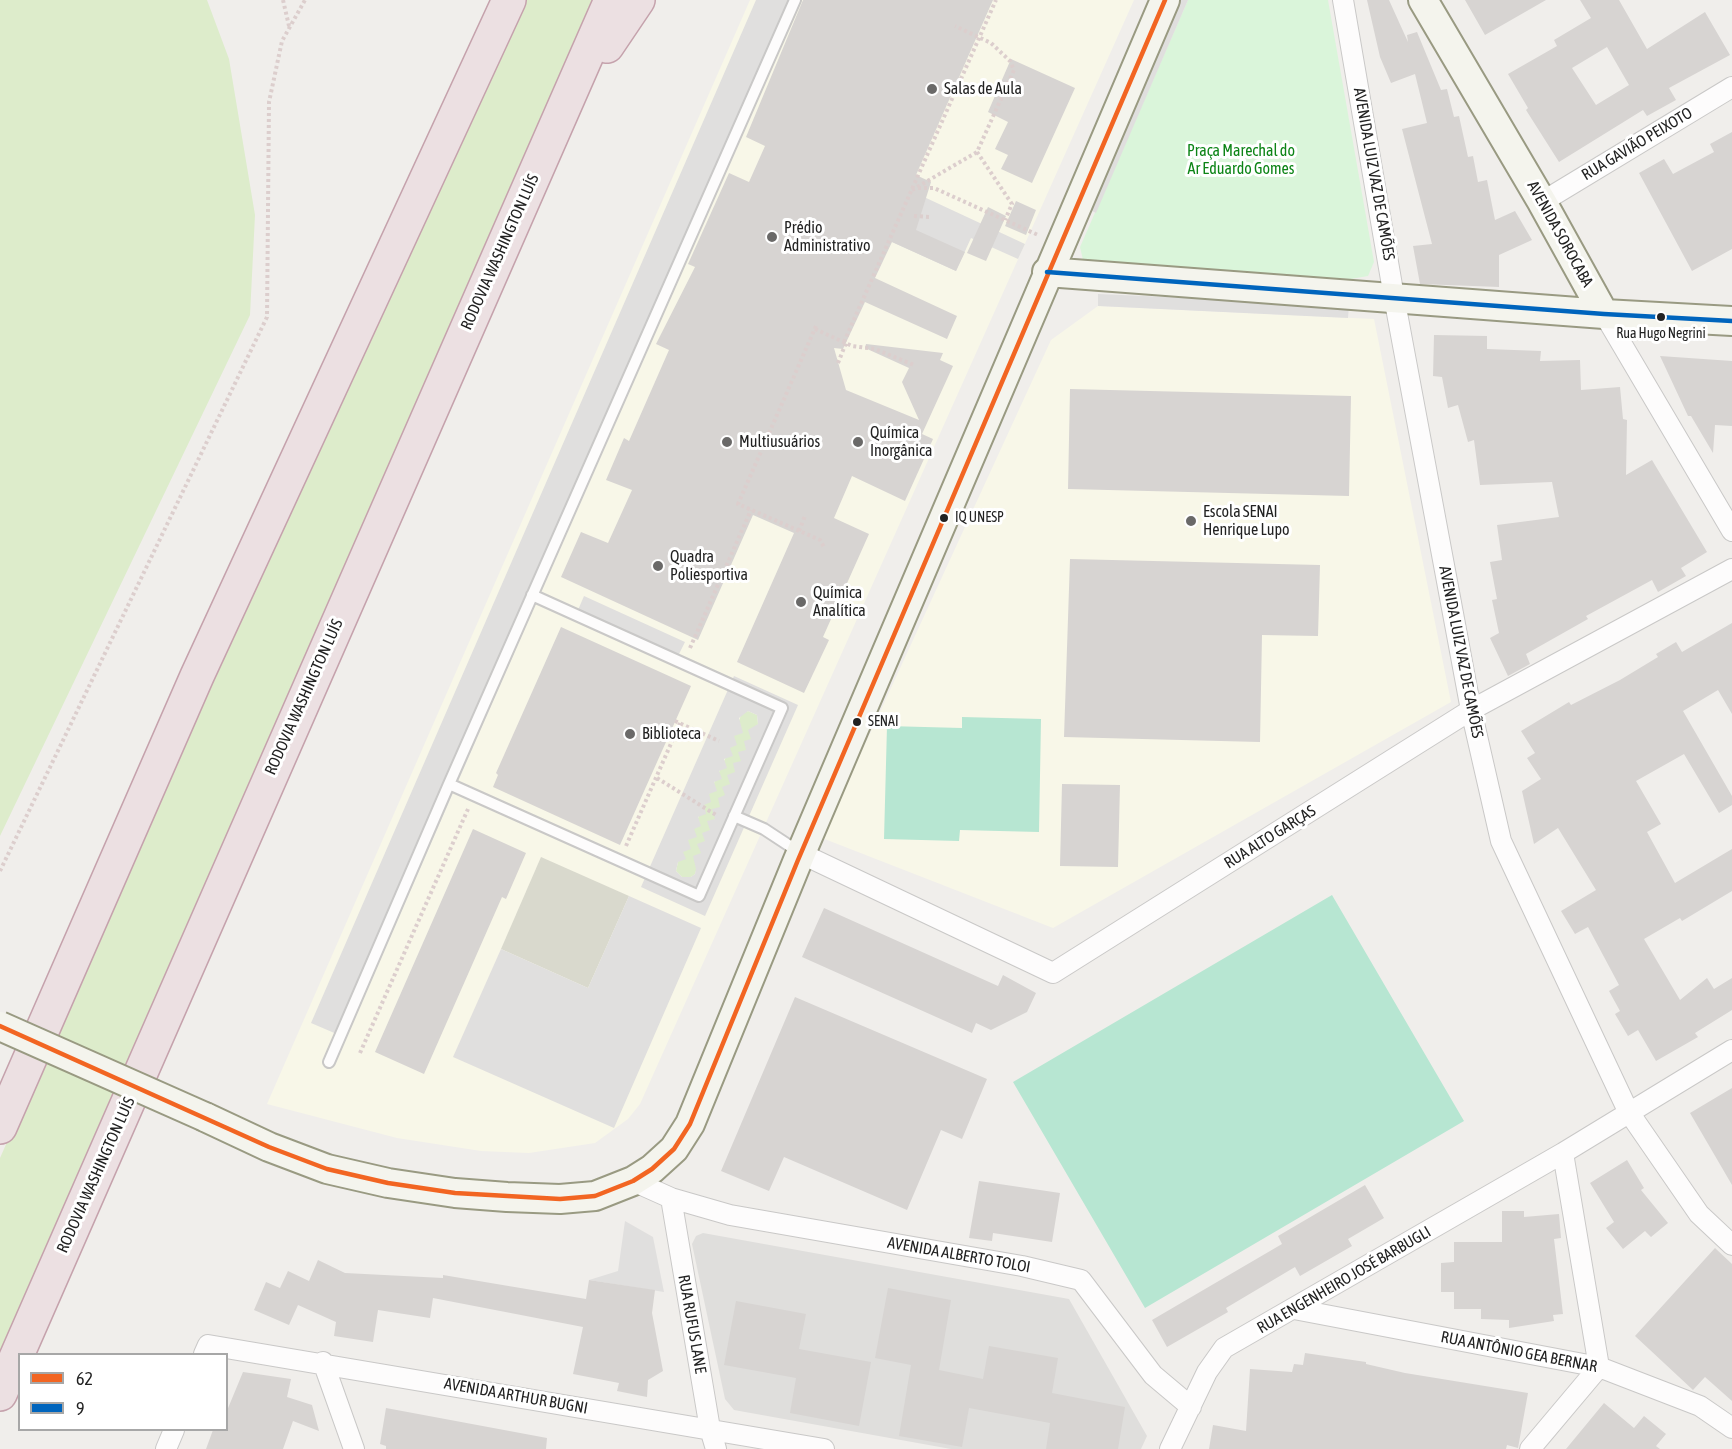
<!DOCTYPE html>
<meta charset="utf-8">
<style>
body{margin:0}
#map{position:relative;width:1732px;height:1449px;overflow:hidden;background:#f0eeeb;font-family:"Asap Condensed",sans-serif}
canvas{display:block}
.legend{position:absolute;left:18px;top:1353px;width:210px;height:78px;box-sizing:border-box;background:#fff;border:2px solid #a7a7a7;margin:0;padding:8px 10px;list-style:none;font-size:18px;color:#222}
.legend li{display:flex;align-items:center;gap:12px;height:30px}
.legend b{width:30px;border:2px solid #a7a7a7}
</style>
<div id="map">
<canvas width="1732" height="1449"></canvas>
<ul class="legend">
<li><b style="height:8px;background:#f26522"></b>62</li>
<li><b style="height:8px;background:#0065bd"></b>9</li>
</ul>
</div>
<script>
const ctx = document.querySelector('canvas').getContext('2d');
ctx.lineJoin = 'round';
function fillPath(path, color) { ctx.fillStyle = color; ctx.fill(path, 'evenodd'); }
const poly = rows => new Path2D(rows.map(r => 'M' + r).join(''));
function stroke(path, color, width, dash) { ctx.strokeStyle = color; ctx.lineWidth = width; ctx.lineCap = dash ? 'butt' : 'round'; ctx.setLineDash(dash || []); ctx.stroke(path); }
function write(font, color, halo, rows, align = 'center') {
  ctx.font = font + ' "Asap Condensed",sans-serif'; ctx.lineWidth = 6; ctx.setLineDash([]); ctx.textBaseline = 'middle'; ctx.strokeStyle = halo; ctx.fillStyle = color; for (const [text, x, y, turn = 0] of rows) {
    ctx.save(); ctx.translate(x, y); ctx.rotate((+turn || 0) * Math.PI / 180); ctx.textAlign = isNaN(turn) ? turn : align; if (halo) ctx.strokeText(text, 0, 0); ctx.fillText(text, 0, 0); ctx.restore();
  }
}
const residential = poly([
 [703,1233,1069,1299,1147,1436,1141,1449,951,1449,734,1410,725,1399,692,1244,696,1236]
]);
const education = poly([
 [750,0,1134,0,640,1104,628,1119,595,1143,529,1153,481,1151,397,1138,267,1104],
 [1098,306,1374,319,1451,702,1053,928,822,838,1051,340]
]);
const construction = poly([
 [541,857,629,896,588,988,501,949]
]);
const grass = poly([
 [0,0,207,0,229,59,255,215,250,315,0,836],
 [524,0,595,0,0,1358,0,1158,209,683],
 [748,711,757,715,758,724,705,841,695,874,691,877,682,877,676,871,678,862,730,748,741,715]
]);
const park = poly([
 [1188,0,1328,0,1374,262,1368,276,1351,279,1091,266,1083,260,1080,247]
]);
const pitch = poly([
 [962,717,1041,719,1039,832,960,830,959,841,884,839,887,726,962,728],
 [1332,895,1464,1121,1145,1308,1013,1082]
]);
const parking = poly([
 [756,0,799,0,346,1038,311,1023],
 [1175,0,1188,0,1096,213,1084,207],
 [924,197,1025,244,1018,259,971,238,956,271,892,242],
 [1098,294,1349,305,1348,318,1098,306],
 [584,596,685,642,678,656,578,610],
 [734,676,798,705,705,916,641,887],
 [748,711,757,715,758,724,748,730,751,739,744,741,746,750,738,752,741,761,733,763,735,772,727,775,730,784,722,787,725,795,718,798,720,807,712,809,715,819,707,821,710,830,702,833,705,841,697,844,701,853,693,856,696,869,695,874,691,877,682,877,676,871,678,862,686,859,683,852,691,849,688,840,697,837,694,829,701,826,698,817,706,814,704,805,711,802,709,794,717,791,714,782,722,779,719,771,727,768,724,759,733,756,730,748,737,745,734,736,743,733,739,718],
 [629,896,701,928,614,1128,453,1057,501,949,588,988],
 [625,1221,653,1237,664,1292,589,1280,618,1271]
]);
const building = poly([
 [803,0,993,0,916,175,931,182,916,230,965,252,956,271,892,242,875,278,957,316,947,339,865,302,843,349,834,348,846,390,919,420,902,382,909,368,865,348,866,344,943,353,940,360,953,366,922,434,933,439,905,501,852,476,834,518,869,534,823,637,829,640,804,693,737,662,794,533,753,515,698,640,561,577,581,532,608,543,632,490,606,480,624,438,629,441,669,350,656,344,695,267,688,264,729,173,749,182,765,146,746,137],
 [1367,0,1389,0,1408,42,1407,35,1417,32,1441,90,1447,89,1454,117,1459,116,1468,157,1473,156,1478,182,1487,180,1495,220,1515,211,1532,240,1499,255,1499,287,1420,284,1413,246,1432,244,1402,129,1427,123,1415,74,1391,83,1380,57],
 [1465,0,1546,0,1485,35],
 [1580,0,1619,0,1647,49,1705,12,1730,55,1669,88,1676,100,1647,116,1643,110,1559,162,1526,110,1528,108,1508,74,1557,46,1554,40,1591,18],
 [1607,47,1629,85,1596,105,1572,68],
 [1011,59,1075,88,1032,183,1001,169,1008,155,995,149,1008,122,988,112],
 [1732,132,1732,249,1692,271,1639,173,1664,159,1673,174,1714,152,1710,144],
 [1016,201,1036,210,1026,235,1005,226],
 [988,207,1006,216,986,261,967,253],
 [1434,335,1487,336,1487,349,1541,351,1540,361,1580,360,1581,390,1620,387,1623,419,1627,420,1626,475,1652,460,1707,552,1681,568,1686,576,1658,592,1652,580,1586,616,1588,619,1526,654,1530,664,1508,676,1490,638,1499,633,1492,600,1497,599,1490,562,1502,560,1497,525,1559,517,1552,482,1480,485,1474,440,1468,442,1458,405,1448,408,1442,377,1433,376],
 [1660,356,1732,361,1732,426,1715,425,1713,453,1691,416,1688,416],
 [1070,389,1351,396,1349,496,1068,489],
 [1070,559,1320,565,1318,636,1262,635,1260,742,1064,737],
 [1732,623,1732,714,1718,690,1683,711,1732,796,1732,805,1719,813,1684,754,1636,781,1661,824,1647,832,1675,883,1732,849,1732,891,1682,921,1680,918,1644,939,1680,1000,1707,978,1714,989,1732,978,1732,1010,1695,1033,1698,1037,1656,1061,1638,1030,1628,1036,1615,1014,1620,1011,1609,991,1619,985,1588,927,1575,934,1561,911,1596,890,1558,828,1534,844,1522,791,1541,779,1527,758,1535,753,1521,731,1569,702,1571,705,1620,680,1658,657,1656,654,1676,642,1682,652],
 [561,627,691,686,620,845,493,787,498,775,496,773],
 [1062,784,1120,785,1118,867,1060,866],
 [473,829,526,853,506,899,502,897,424,1074,375,1052],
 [824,908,998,986,1003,975,1036,993,1027,1012,991,1030,976,1023,972,1033,802,957],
 [795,997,987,1079,962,1139,941,1130,907,1210,784,1157,769,1191,721,1171],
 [1732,1088,1732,1185,1690,1113],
 [1627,1160,1644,1188,1641,1190,1668,1223,1651,1237,1645,1231,1623,1249,1606,1228,1614,1222,1590,1183],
 [979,1181,1060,1193,1052,1242,993,1233,992,1241,969,1238],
 [1365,1185,1384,1218,1348,1239,1352,1246,1300,1276,1295,1267,1226,1308,1228,1312,1167,1347,1152,1320,1282,1244,1278,1236],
 [1502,1211,1524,1211,1524,1217,1559,1214,1561,1238,1554,1239,1563,1314,1553,1315,1554,1321,1509,1328,1509,1320,1481,1319,1481,1309,1454,1309,1454,1292,1441,1292,1441,1263,1454,1262,1454,1242,1502,1242],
 [1715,1248,1732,1264,1732,1401,1705,1377,1693,1390,1635,1336],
 [318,1260,345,1273,443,1278,443,1275,586,1299,589,1280,655,1290,652,1313,663,1371,648,1380,647,1397,617,1391,619,1383,573,1374,583,1327,433,1298,430,1318,378,1310,373,1342,334,1336,336,1322,298,1305,289,1325,254,1310,266,1282,280,1288,288,1271,309,1281],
 [888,1288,951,1300,939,1370,983,1379,989,1346,1058,1358,1052,1393,1125,1407,1118,1449,1046,1449,1050,1423,969,1408,962,1447,899,1436,911,1365,875,1358],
 [736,1301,806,1314,799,1349,871,1362,859,1426,790,1413,796,1378,724,1365],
 [1305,1353,1366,1362,1366,1364,1405,1373,1528,1393,1518,1448,1507,1445,1506,1449,1209,1449,1213,1425,1246,1431,1250,1369,1292,1372,1294,1364,1303,1365],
 [243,1372,291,1379,287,1397,312,1405,319,1431,293,1421,283,1449,206,1449,213,1430,226,1430,226,1413],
 [1604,1403,1634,1428,1644,1416,1666,1434,1656,1446,1660,1449,1566,1449],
 [386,1408,547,1438,546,1449,386,1449,386,1446,380,1444]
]);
const path = poly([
 [283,0,289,26],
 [977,152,1012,204,1005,220],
 [918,188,934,188,1038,235],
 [912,190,977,152,1014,70,1010,61,991,43,955,26],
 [914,216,931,217],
 [816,326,738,504,820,540,824,547],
 [815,329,852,346,875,349,914,365],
 [844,342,996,0],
 [838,363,846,343],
 [799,531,805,516],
 [690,648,751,510],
 [675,721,719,741],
 [657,778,716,815],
 [626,846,680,723],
 [0,871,267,317,269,102,282,41,305,0],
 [360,1053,468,809]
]);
const service = poly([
 [449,784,699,896,782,708,532,595],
 [734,816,764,829,799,852],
 [329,1062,449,784,795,0]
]);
const minor = poly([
 [1343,0,1394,297,1471,710,1501,841,1628,1111,1699,1214,1732,1245],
 [1542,202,1732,87],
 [1604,314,1732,531],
 [802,854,1053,973,1471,710,1732,569],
 [633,1181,671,1198,730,1215,1022,1266,1081,1280,1153,1375,1191,1407],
 [671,1198,710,1429,716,1449],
 [1294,1309,1599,1367,1700,1406,1732,1428],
 [204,1354,208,1345,824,1449],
 [323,1362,354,1449],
 [166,1449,174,1430],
 [1170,1449,1207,1372,1224,1348,1563,1153,1732,1050],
 [1530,1449,1599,1367,1563,1153]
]);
const secondary = poly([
 [1423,0,1542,202,1604,314],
 [1047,272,1604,314,1732,321],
 [205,1117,269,1147,327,1169,388,1183,455,1193,507,1197,560,1199,595,1196,633,1181,652,1169,674,1149,690,1124,798,860,1165,0]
]);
const motorway = poly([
 [607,46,638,0],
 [0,1127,197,676,509,0],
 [0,1394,611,0]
]);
const secondaryBridge = poly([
 [0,1026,205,1117]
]);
const bus1 = poly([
 [0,1026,269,1147,327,1169,388,1183,455,1193,560,1199,595,1196,633,1181,652,1169,674,1149,690,1124,798,860,1165,0]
]);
const bus2 = poly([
 [1047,272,1604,314,1732,321]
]);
const markers = [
 [932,89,6,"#6a6968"],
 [772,237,6,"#6a6968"],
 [1661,317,5,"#222"],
 [727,442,6,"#6a6968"],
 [858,442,6,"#6a6968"],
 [944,518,5,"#222"],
 [1191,521,6,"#6a6968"],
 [658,566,6,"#6a6968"],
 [801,602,6,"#6a6968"],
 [857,722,5,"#222"],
 [630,734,6,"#6a6968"]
];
const busNames = [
 ["Rua Hugo Negrini",1661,334,"center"],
 ["IQ UNESP",955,518],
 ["SENAI",868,722]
];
const poiNames = [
 ["Salas de Aula",944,89],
 ["Prédio",784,228],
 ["Administrativo",784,246],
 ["Química",870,433],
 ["Inorgânica",870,451],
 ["Multiusuários",739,442],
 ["Escola SENAI",1203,512],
 ["Henrique Lupo",1203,530],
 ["Quadra",670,557],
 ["Poliesportiva",670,575],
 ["Química",813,593],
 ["Analítica",813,611],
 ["Biblioteca",642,734]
];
const streetNames = [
 ["RUA GAVIÃO PEIXOTO",1637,144,-31],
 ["AVENIDA LUIZ VAZ DE CAMÕES",1374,174,80],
 ["AVENIDA SOROCABA",1560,234,61],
 ["RODOVIA WASHINGTON LUÍS",500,252,-66],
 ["AVENIDA LUIZ VAZ DE CAMÕES",1461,652,79],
 ["RODOVIA WASHINGTON LUÍS",304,697,-66],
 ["RUA ALTO GARÇAS",1270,837,-32],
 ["RODOVIA WASHINGTON LUÍS",96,1175,-66],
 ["AVENIDA ALBERTO TOLOI",959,1255,10],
 ["RUA ENGENHEIRO JOSÉ BARBUGLI",1344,1280,-30],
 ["RUA RUFUS LANE",692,1324,80],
 ["RUA ANTÔNIO GEA BERNAR",1519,1352,11],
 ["AVENIDA ARTHUR BUGNI",516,1396,10]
];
const parkNames = [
 ["Praça Marechal do",1241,151],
 ["Ar Eduardo Gomes",1241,169]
];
fillPath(residential, '#dfdedc');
fillPath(education, '#f8f7e8');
fillPath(construction, '#d9d9cd');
fillPath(grass, '#ddeccb');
fillPath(park, '#daf5da');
fillPath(pitch, '#b7e6d2');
fillPath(parking, '#e0dfde');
fillPath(building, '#d7d4d2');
stroke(service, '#c9c8c7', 14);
stroke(minor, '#c9c8c7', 22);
stroke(secondary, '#999a82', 32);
stroke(motorway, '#c5a2ac', 36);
stroke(path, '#dccecd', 4, [3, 3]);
stroke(service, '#fdfcfc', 10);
stroke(minor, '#fdfcfc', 20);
stroke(secondary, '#f4f4ed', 28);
stroke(motorway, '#ece0e2', 33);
stroke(secondaryBridge, '#999a82', 32, []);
stroke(secondaryBridge, '#f4f4ed', 28);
stroke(bus1, '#f26522', 4.5);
stroke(bus2, '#0065bd', 4.5);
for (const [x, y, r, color] of markers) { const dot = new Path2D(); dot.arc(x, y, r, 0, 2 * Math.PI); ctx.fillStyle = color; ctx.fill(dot); stroke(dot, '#fff', 2); }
write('14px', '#222', '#fff', busNames, 'left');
write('16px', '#222', '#fff', poiNames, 'left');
write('16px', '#222', '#fff', streetNames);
write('16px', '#0c8416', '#fff', parkNames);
</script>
